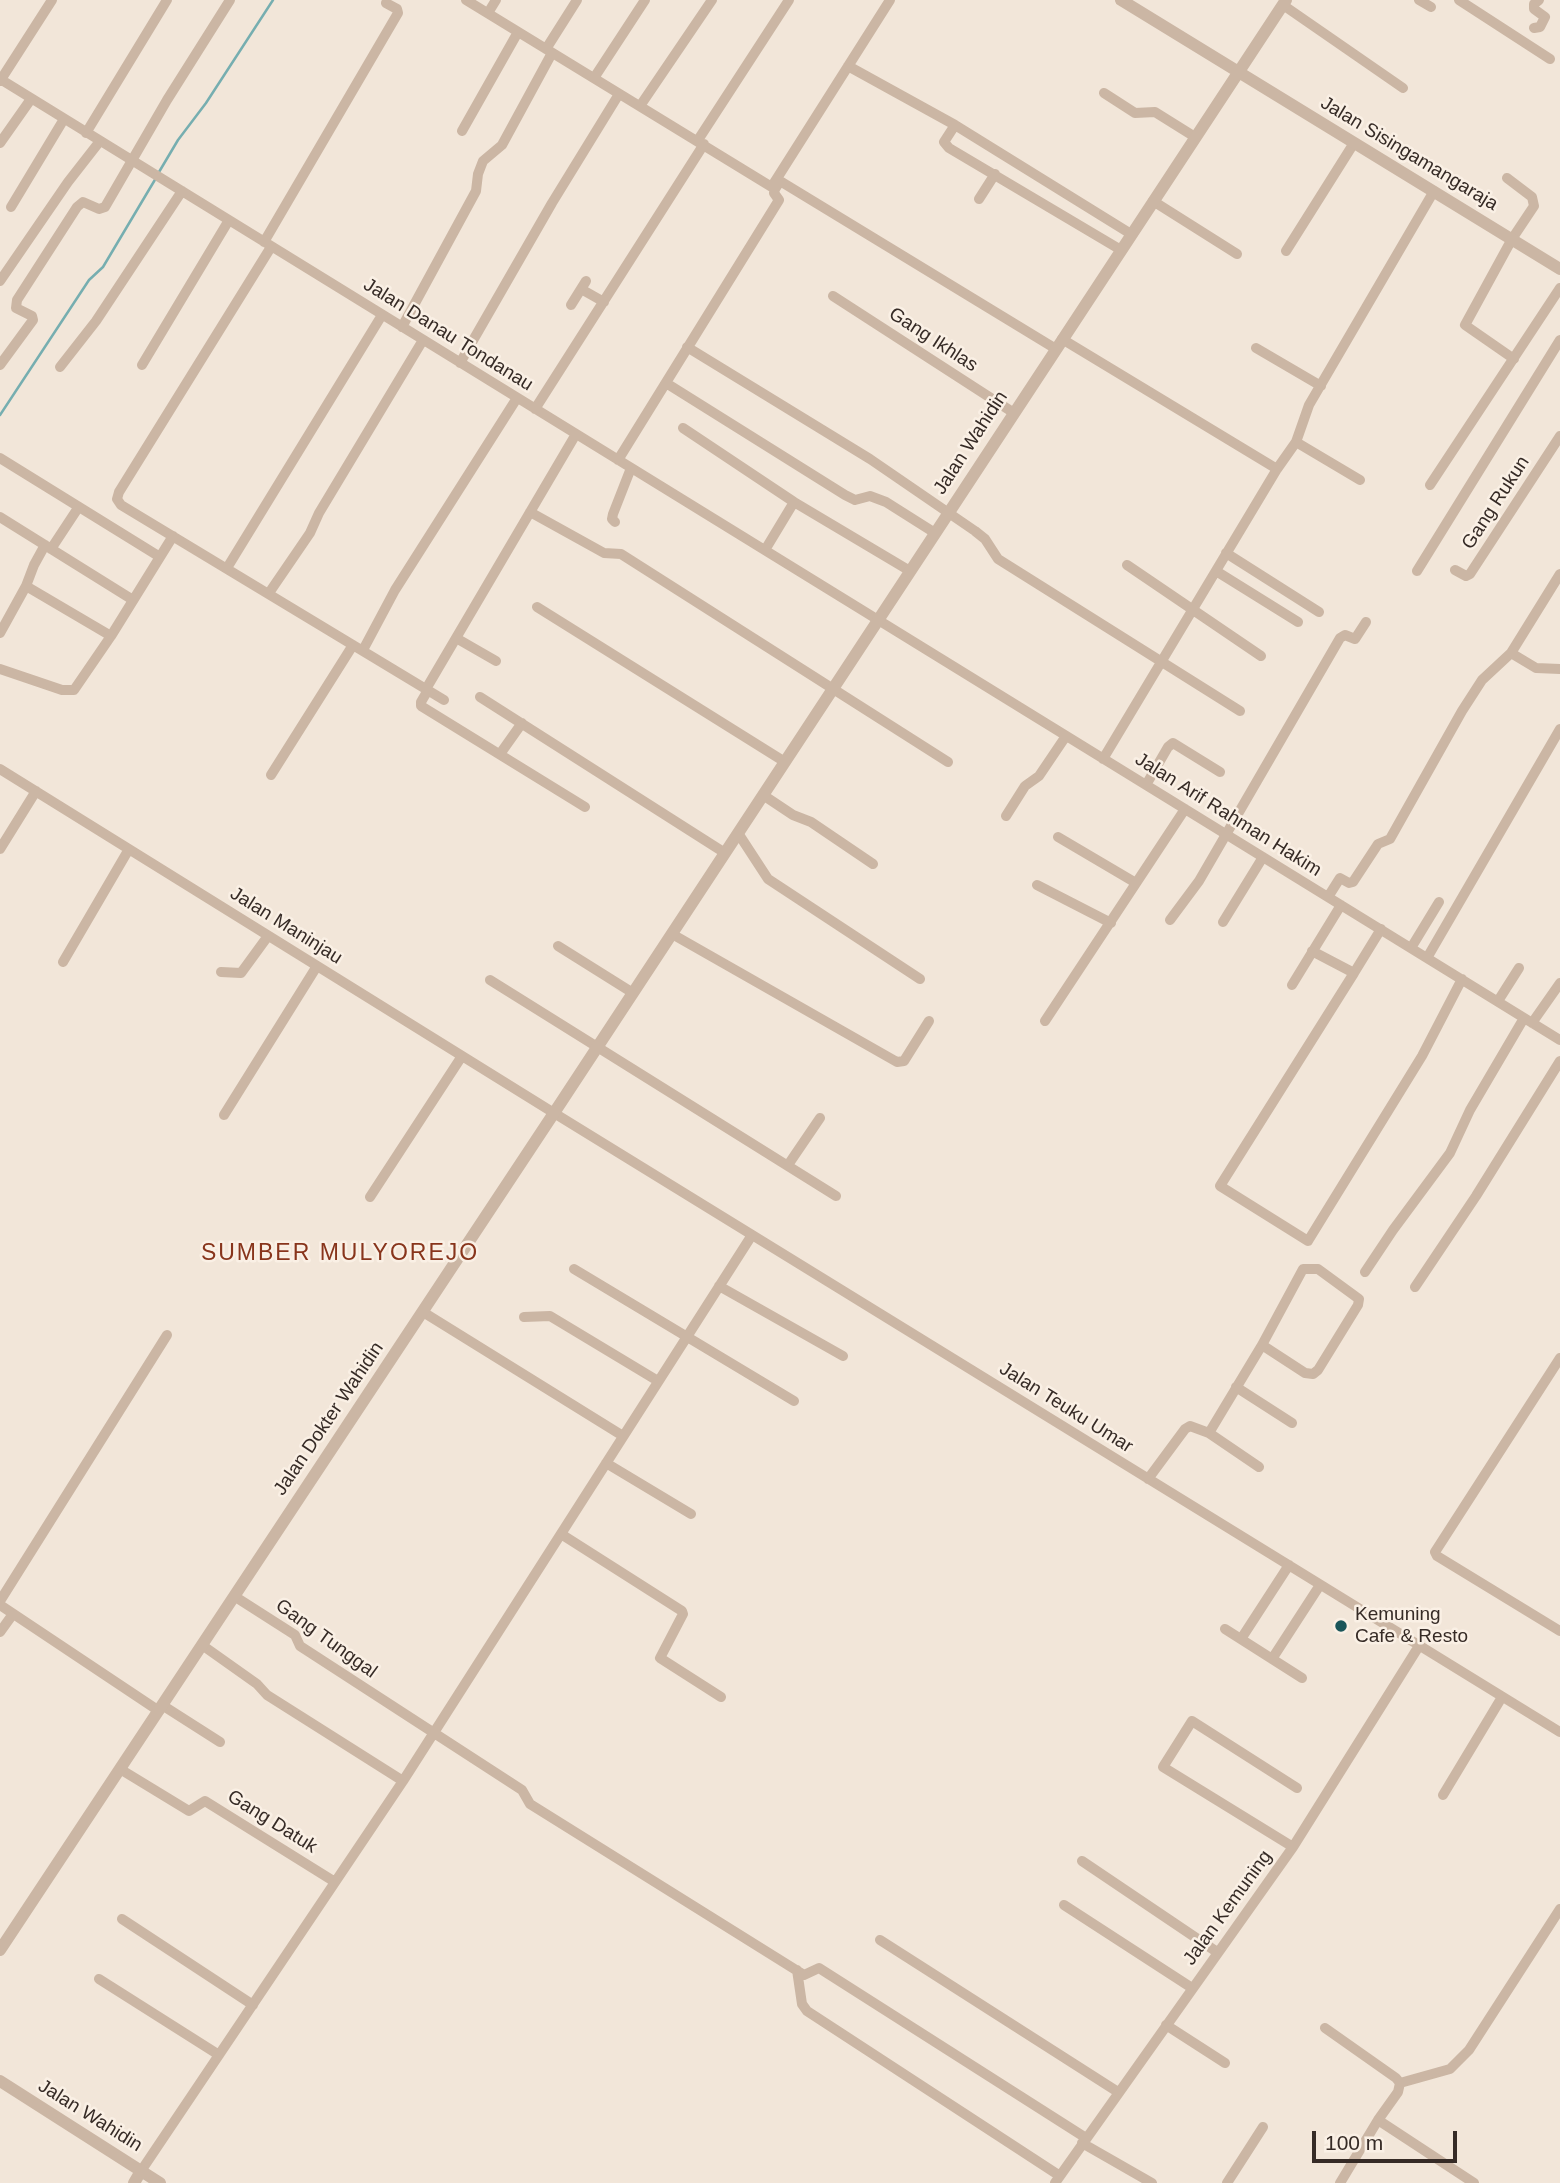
<!DOCTYPE html>
<style>
body{margin:0}
#map{position:relative;width:1560px;height:2183px;overflow:hidden;background:#f2e6d9;font-family:Helvetica,sans-serif}
canvas{display:block}
.scale{position:absolute;left:1312px;top:2131px;width:145px;height:32px;box-sizing:border-box;border:4px solid #362b26;border-top:0;padding-left:9px;font-size:21px;line-height:24px;white-space:nowrap;color:#362b26;-webkit-text-stroke:5px #faf0e5;paint-order:stroke}
</style>
<div id="map">
<canvas width="1560" height="2183"></canvas>
<div class="scale">100 m</div>
</div>
<script>
const ctx = document.querySelector('canvas').getContext('2d');
ctx.lineJoin = 'round';
const poly = rows => new Path2D(rows.map(r => 'M' + r).join(''));
function stroke(path, color, width, dash) { ctx.strokeStyle = color; ctx.lineWidth = width; ctx.lineCap = dash ? 'butt' : 'round'; ctx.setLineDash(dash || []); ctx.stroke(path); }
function write(font, color, halo, rows, align = 'center') {
  ctx.font = font + ' Helvetica,sans-serif'; ctx.lineWidth = 5; ctx.setLineDash([]); ctx.textBaseline = 'middle'; ctx.strokeStyle = halo; ctx.fillStyle = color; for (const [text, x, y, turn = 0] of rows) {
    ctx.save(); ctx.translate(x, y); ctx.rotate((+turn || 0) * Math.PI / 180); ctx.textAlign = isNaN(turn) ? turn : align; if (halo) ctx.strokeText(text, 0, 0); ctx.fillText(text, 0, 0); ctx.restore();
  }
}
const stream = poly([
 [159,172,178,140,206,103,273,0],
 [0,415,89,280,103,267,156,178]
]);
const minor = poly([
 [466,0,775,189,780,181,1056,349],
 [1419,0,1431,7],
 [1459,0,1550,59],
 [1283,5,1403,88],
 [488,13,496,0],
 [1534,28,1540,27,1545,17,1534,9,1534,4,1539,0],
 [546,49,577,0],
 [848,66,955,125,1131,234],
 [594,78,645,0],
 [0,79,1560,1040],
 [0,81,52,0],
 [1104,93,1135,113,1155,112,1195,137],
 [640,106,712,0],
 [955,125,944,142,949,148,1121,250],
 [462,131,518,32],
 [86,133,167,0],
 [698,140,789,0],
 [0,143,31,99],
 [1507,178,1532,197,1534,206,1512,239,1465,325,1514,359],
 [774,183,890,0],
 [979,199,995,174],
 [1153,201,1237,254],
 [11,207,64,119],
 [264,242,398,13,397,9,386,3],
 [271,247,119,492,117,499,121,505,444,700],
 [1286,251,1354,143],
 [0,281,68,182,100,141],
 [581,289,604,302],
 [833,296,1014,413],
 [571,305,586,281],
 [402,327,476,191,478,174,483,161,502,145,552,53],
 [1062,339,1277,469],
 [687,347,870,459,975,531,985,539,998,559,1240,711],
 [1256,348,1321,386],
 [460,363,552,203,619,94],
 [0,365,33,320,32,316,16,308,17,300,77,207,83,202,99,209,105,207,167,100,230,0],
 [142,365,229,220],
 [60,367,96,321,182,191],
 [666,383,845,495,855,500,870,496,886,502,935,533],
 [535,409,704,144],
 [683,428,794,502,910,571],
 [1296,442,1360,480],
 [0,458,160,557],
 [618,460,779,200,774,193,775,189],
 [1430,485,1560,288],
 [530,512,604,553,621,554,948,762],
 [0,517,133,600],
 [615,522,612,519,613,514,631,468],
 [51,549,78,508],
 [765,550,794,502],
 [1226,553,1319,612],
 [1127,565,1261,656],
 [227,568,382,315],
 [1455,570,1466,576,1470,574,1560,436],
 [1216,571,1298,622],
 [1417,571,1560,340],
 [26,586,111,636],
 [269,593,310,533,319,513,423,340],
 [537,607,785,762],
 [0,633,26,586,34,565,45,545],
 [456,638,496,661],
 [363,650,395,590,517,398],
 [1511,653,1536,668,1560,669],
 [0,669,62,690,74,690,111,636,173,536],
 [426,689,576,434],
 [428,690,421,702,421,706,585,807],
 [480,697,725,853],
 [500,754,522,723],
 [1103,759,1277,469,1296,442,1309,405,1434,191],
 [0,769,554,1113,1560,1732],
 [271,775,353,645],
 [1146,785,1168,747,1173,743,1220,772],
 [763,795,793,815,811,822,873,864],
 [1006,816,1025,786,1039,776,1066,736],
 [738,833,768,879,920,979],
 [1058,837,1136,883],
 [0,849,36,791],
 [1037,885,1111,923],
 [1328,897,1340,878,1349,883,1353,882,1378,844,1390,839,1462,711,1482,680,1511,653,1560,574],
 [1170,920,1199,881,1340,638,1345,635,1355,639,1366,622],
 [1223,922,1263,857],
 [672,934,897,1062,904,1061,929,1021],
 [558,946,633,993],
 [1411,948,1439,902],
 [1312,951,1354,973,1381,929],
 [1427,958,1560,729],
 [63,962,129,849],
 [221,972,241,973,268,936],
 [1354,973,1220,1186,1308,1241,1422,1056,1462,979],
 [490,980,836,1196],
 [1292,985,1341,905],
 [1498,1001,1519,968],
 [1045,1021,1185,809],
 [1532,1023,1560,983],
 [224,1115,317,966],
 [788,1165,820,1118],
 [370,1197,462,1056],
 [574,1269,794,1401],
 [1365,1272,1393,1230,1450,1153,1470,1110,1524,1018],
 [719,1286,843,1356],
 [1415,1287,1476,1196,1560,1061],
 [423,1312,623,1436],
 [524,1317,550,1316,658,1381],
 [1560,1358,1435,1552,1437,1556,1560,1631],
 [1236,1387,1292,1423],
 [1209,1433,1259,1467],
 [606,1463,691,1514],
 [1148,1479,1185,1429,1190,1426,1209,1433,1262,1345,1303,1269,1318,1269,1359,1299,1358,1305,1318,1370,1313,1374,1305,1373,1262,1345],
 [561,1534,682,1611,683,1614,660,1658,721,1697],
 [234,1596,295,1635,300,1646,522,1790,530,1804,804,1975,819,1968,1086,2138],
 [0,1601,167,1335],
 [0,1605,159,1711],
 [1225,1629,1302,1678],
 [0,1632,13,1614],
 [1241,1639,1289,1565],
 [202,1645,257,1684,267,1695,403,1781],
 [1272,1659,1320,1585],
 [162,1705,220,1742],
 [120,1769,189,1811,205,1801,335,1882],
 [1443,1795,1502,1697],
 [1293,1847,1163,1767,1192,1721,1297,1788],
 [1082,1861,1217,1952],
 [1064,1905,1192,1988],
 [122,1919,253,2005],
 [880,1940,1118,2092],
 [797,1970,802,2004,807,2011,1060,2176],
 [99,1979,219,2055],
 [1166,2025,1225,2063],
 [1325,2028,1396,2078,1400,2083],
 [1400,2083,1450,2069,1469,2050,1560,1909],
 [1378,2120,1474,2183],
 [1082,2143,1152,2183],
 [141,2171,403,1781,752,1235],
 [1055,2183,1293,1847,1419,1646],
 [1227,2183,1263,2127],
 [1340,2183,1378,2120,1398,2092,1400,2083]
]);
const tertiary = poly([
 [1121,0,1560,269],
 [0,1950,554,1113,1286,0],
 [0,2081,160,2183],
 [134,2183,141,2171]
]);
const markers = [
 [1341,1626,7,"#1a5559"]
];
const streetNames = [
 ["Jalan Sisingamangaraja",1409,154,31],
 ["Jalan Danau Tondanau",448,335,32],
 ["Gang Ikhlas",933,340,33],
 ["Jalan Wahidin",971,443,-57],
 ["Gang Rukun",1496,503,-57],
 ["Jalan Arif Rahman Hakim",1228,815,32],
 ["Jalan Maninjau",286,926,32],
 ["Jalan Teuku Umar",1066,1408,32],
 ["Jalan Dokter Wahidin",329,1419,-56],
 ["Gang Tunggal",326,1639,36],
 ["Gang Datuk",272,1822,32],
 ["Jalan Kemuning",1228,1908,-54],
 ["Jalan Wahidin",90,2116,32]
];
const poiNames = [
 ["Kemuning",1355,1615],
 ["Cafe & Resto",1355,1637]
];
const quarterNames = [
 ["SUMBER MULYOREJO",340,1254]
];
stroke(stream, '#76aeb0', 2.5);
stroke(minor, '#cbb6a4', 10);
stroke(tertiary, '#cbb6a4', 12);
for (const [x, y, r, color] of markers) { const dot = new Path2D(); dot.arc(x, y, r, 0, 2 * Math.PI); ctx.fillStyle = color; ctx.fill(dot); stroke(dot, '#faf0e5', 2.5); }
write('19px', '#362b26', '#faf0e5', streetNames);
write('19px', '#362b26', '#faf0e5', poiNames, 'left');
ctx.letterSpacing = '2px';
write('23px', '#88351c', '#faf0e5', quarterNames);
ctx.letterSpacing = '0px';
</script>
